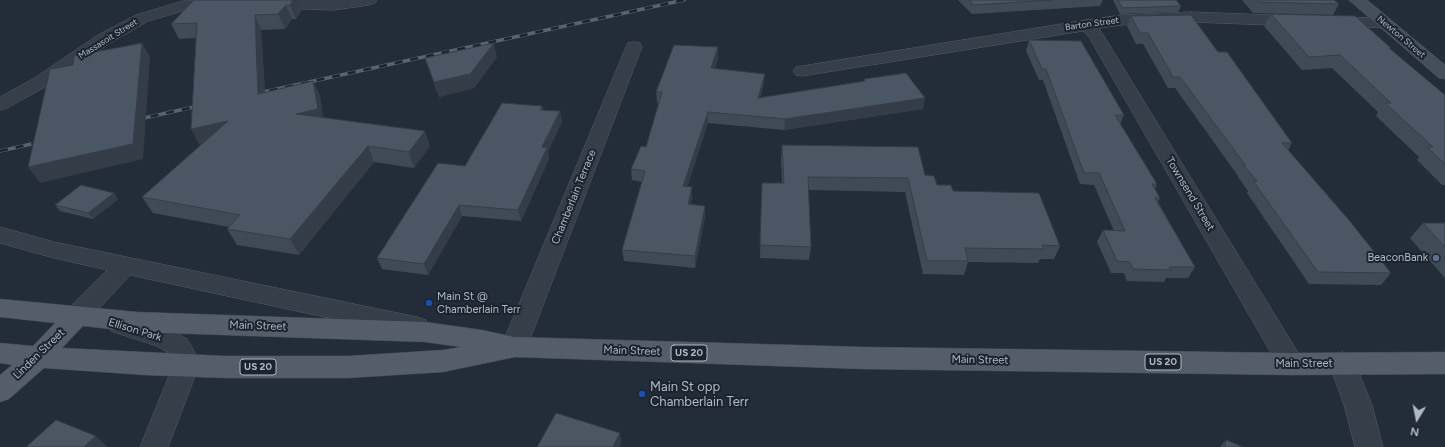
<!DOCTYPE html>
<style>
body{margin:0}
#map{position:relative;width:1445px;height:447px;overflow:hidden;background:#232c39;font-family:Figtree,sans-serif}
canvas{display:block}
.north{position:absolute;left:1397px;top:399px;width:40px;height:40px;-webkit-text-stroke:3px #1b232e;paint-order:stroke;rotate:190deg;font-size:11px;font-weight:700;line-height:16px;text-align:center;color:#b1b9c5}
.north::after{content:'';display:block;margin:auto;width:14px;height:18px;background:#b1b9c5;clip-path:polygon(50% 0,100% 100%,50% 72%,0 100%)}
</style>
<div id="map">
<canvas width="1445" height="447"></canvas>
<div class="north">N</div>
</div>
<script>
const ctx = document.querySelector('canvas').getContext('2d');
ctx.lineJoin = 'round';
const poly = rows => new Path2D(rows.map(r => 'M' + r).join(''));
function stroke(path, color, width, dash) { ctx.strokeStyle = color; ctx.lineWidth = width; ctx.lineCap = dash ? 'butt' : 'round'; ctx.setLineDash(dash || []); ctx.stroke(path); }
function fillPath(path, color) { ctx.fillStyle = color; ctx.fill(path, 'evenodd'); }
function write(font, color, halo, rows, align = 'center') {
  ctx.font = font + ' Figtree,sans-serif'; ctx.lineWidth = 4; ctx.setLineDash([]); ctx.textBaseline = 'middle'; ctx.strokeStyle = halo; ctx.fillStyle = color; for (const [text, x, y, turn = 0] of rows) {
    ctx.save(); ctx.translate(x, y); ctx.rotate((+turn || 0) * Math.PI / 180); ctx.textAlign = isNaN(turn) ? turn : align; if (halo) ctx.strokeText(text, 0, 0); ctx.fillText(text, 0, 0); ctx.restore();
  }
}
const street = poly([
 [221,0,226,4,224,7,183,11,148,21,110,43,45,87,7,108,0,110,0,97,33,79,98,35,136,15,183,1,221,0],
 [263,0,377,0,375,3,369,5,334,10,269,8,263,6,261,3,263,0],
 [1191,12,1298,16,1304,18,1306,21,1304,24,1298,26,1191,22,1121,25,1099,28,1300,356,1304,364,1300,372,1291,375,1282,372,1089,37,1083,31,802,76,796,75,793,71,796,67,802,66,1086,20,1121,15,1191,12],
 [1333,17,1385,18,1391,20,1393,23,1391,26,1385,28,1327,25,1325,22,1327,19,1333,17],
 [634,42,640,43,642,47,527,347,523,354,514,357,505,354,501,347,626,47,628,43,634,42],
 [0,227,54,242,417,317,426,320,429,327,426,334,417,337,130,275,86,323,77,326,68,323,65,316,68,309,107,270,54,258,0,243,0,227],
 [120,314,155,324,175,332,187,339,199,360,199,366,168,447,140,447,173,366,173,361,169,353,157,346,111,331,108,324,111,317,120,314],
 [1342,352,1351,355,1355,363,1372,405,1383,447,1355,447,1344,405,1329,363,1333,355,1342,352]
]);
const secondary = poly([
 [1349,0,1367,0,1445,65,1445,79,1439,78,1349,0]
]);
const primary = poly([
 [0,299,137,312,425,322,482,330,514,337,863,347,1291,353,1445,352,1445,374,1291,375,863,369,515,357,443,372,348,378,225,378,145,375,44,368,9,399,0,402,0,375,12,365,0,363,0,343,33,346,55,323,0,317,0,299],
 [83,326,137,332,425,342,461,347,443,350,348,356,225,356,62,348,83,326]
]);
const rail = poly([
 [254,94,684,0],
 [135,120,203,105],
 [0,151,45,141]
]);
const wall = poly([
 [194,0,298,0,302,10,296,19,292,19,285,29,261,30,265,93,313,81,320,96,323,117,430,146,414,168,374,162,299,255,237,245,227,229,229,227,153,213,142,197,201,145,200,145,191,129,196,38,179,39,171,24],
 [958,0,1103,0,1100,6,972,14],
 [1113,0,1176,0,1181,6,1178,12,1120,14],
 [1242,0,1334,0,1339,4,1333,15,1253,13],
 [1271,14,1391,48,1390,49,1445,95,1445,185,1442,185,1417,160,1419,157,1376,116,1378,112,1332,68,1302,70,1264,26],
 [1131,16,1218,52,1292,143,1288,150,1391,273,1381,285,1309,284,1247,193,1248,191,1238,177,1238,176,1175,88,1168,88,1143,44,1136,44,1127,26],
 [1029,40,1124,115,1120,124,1157,184,1155,189,1160,198,1158,202,1195,267,1188,278,1166,278,1164,282,1127,281,1124,273,1111,273,1097,242,1103,230,1114,231,1094,185,1080,184,1043,80,1039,80,1026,51],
 [497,57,474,88,439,97,430,73,425,58],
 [718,58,715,68,764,84,760,98,864,81,864,79,923,109,784,130,708,123,687,187,692,198,691,204,705,206,705,217,695,268,624,261,622,250,642,182,632,180,631,169,646,147,659,103,657,103,656,92],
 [542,106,543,110,562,122,548,151,549,159,521,221,462,216,428,275,382,269,377,258,465,166],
 [782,145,925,175,937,185,953,191,1060,246,1054,259,1040,259,1038,263,968,262,964,275,923,274,905,192,808,190,811,247,809,260,760,258,762,183,782,183,781,159],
 [114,193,118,199,93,219,60,211,55,205],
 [1423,223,1445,223,1445,278,1410,238],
 [1226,440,1243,447,1220,447]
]);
const shadedWall = poly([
 [293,0,298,0,302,10,296,19,290,5],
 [286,5,292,19,285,29,278,14],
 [255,15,261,30,266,110,258,94],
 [142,43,150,57,143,159,40,183,28,167],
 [494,43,497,57,474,88,439,97,434,82],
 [718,47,718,58,712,78,711,68],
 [765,74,764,84,757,109,758,98],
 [313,81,320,96,324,124,296,114],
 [925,98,923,109,784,130,785,119],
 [560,111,562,122,548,151,549,159,521,221,518,210,542,147],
 [708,112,708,123,684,198,683,186],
 [228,121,236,137,200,145,191,129],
 [425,131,430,146,414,168,409,152],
 [368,146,374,162,299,255,290,239],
 [692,187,692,198,688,215,688,204],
 [114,193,118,199,93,219,88,213],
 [459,205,462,216,428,275,424,264],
 [705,206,705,217,695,268,695,256],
 [620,433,621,444,620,447,613,447],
 [96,436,108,447,84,447]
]);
const building = poly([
 [194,0,293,0,290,5,286,5,278,14,255,15,258,94,313,81,318,109,296,114,425,131,409,152,368,146,290,239,227,229,240,215,142,197,228,121,191,129,197,23,171,24,194,0],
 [969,0,1052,0,974,5,969,0],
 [1118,0,1176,0,1181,6,1122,8,1118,0],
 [1256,0,1334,0,1339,4,1258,2,1256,0],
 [1271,14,1355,16,1391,48,1389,48,1445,95,1445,164,1427,147,1433,147,1385,103,1391,103,1340,55,1309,57,1271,14],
 [1191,15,1218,52,1227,52,1292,143,1282,143,1349,220,1391,273,1318,272,1254,182,1257,181,1244,166,1246,166,1180,77,1173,77,1148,33,1140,33,1131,16,1191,15],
 [1029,40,1081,41,1124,115,1115,115,1157,184,1152,184,1160,198,1155,198,1195,267,1169,267,1171,270,1133,269,1130,262,1117,261,1103,230,1125,231,1099,173,1084,173,1046,69,1042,69,1029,40],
 [142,43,133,144,28,167,50,69,73,65,74,56,142,43],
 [494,43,470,74,434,82,425,58,494,43],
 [674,45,718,47,711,68,765,74,758,98,865,81,864,79,906,73,925,98,785,119,708,112,683,186,692,187,688,204,705,206,695,256,622,250,645,171,631,169,641,146,646,147,662,92,656,92,674,45],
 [502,103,542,106,540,110,560,111,542,147,547,148,518,210,459,205,424,264,377,258,438,163,465,166,502,103],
 [782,145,918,147,925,175,934,176,937,185,951,185,953,191,1039,193,1060,246,1042,245,1044,249,965,248,968,261,927,261,908,178,808,177,811,247,760,245,762,183,784,183,782,145],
 [81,185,114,193,88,213,55,205,81,185],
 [1423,223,1445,223,1445,247,1423,223],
 [556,413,620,433,613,447,537,447,556,413],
 [56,420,96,436,84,447,26,447,56,420],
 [1226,440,1243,447,1225,447,1226,440]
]);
const markers = [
 [1436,258,4,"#5c6f8a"],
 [429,303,4,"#1a4fb4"],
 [642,394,4,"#1a4fb4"]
];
const farStreetnames = [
 ["Barton Street",1092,24,-8],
 ["Newton Street",1401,37,40],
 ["Massasoit Street",108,39,-32]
];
const shields = [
 [689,353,36],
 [1163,362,36],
 [258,367,36]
];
const shieldNames = [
 ["US 20",689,353],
 ["US 20",1163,362],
 ["US 20",258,367]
];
const streetNames = [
 ["Townsend Street",1190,194,59],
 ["Chamberlain Terrace",574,197,-68],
 ["Main Street",258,326,2],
 ["Ellison Park",135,330,17],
 ["Main Street",632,351,2],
 ["Linden Street",39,354,-44],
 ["Main Street",980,360,1],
 ["Main Street",1304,364]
];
const poiNames = [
 ["BeaconBank",1428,258],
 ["Main St @",437,297,"left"],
 ["Chamberlain Terr",437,310,"left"]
];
const nearPoinames = [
 ["Main St opp",650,387],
 ["Chamberlain Terr",650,402]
];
stroke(street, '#545c67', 1);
stroke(secondary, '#545c67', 1);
stroke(primary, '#3f4752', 1);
fillPath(street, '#363e49');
fillPath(secondary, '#444e5c');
fillPath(primary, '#545d69');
stroke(rail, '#586270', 3.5);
stroke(rail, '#1b232e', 2.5, [8]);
fillPath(wall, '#404a57');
fillPath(shadedWall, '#343c47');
fillPath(building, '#4b5665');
stroke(building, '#343c47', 1);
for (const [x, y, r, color] of markers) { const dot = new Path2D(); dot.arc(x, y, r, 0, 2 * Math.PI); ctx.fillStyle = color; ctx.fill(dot); stroke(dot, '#1b232e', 1.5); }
write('9px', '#b1b9c5', '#1b232e', farStreetnames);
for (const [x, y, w] of shields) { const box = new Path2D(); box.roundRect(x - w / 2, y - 8, w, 16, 3); ctx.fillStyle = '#1b232e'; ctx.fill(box); stroke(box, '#b1b9c5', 1); }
write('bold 10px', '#b1b9c5', null, shieldNames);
write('11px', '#b1b9c5', '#1b232e', streetNames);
write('11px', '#b1b9c5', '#1b232e', poiNames, 'right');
write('13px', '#b1b9c5', '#1b232e', nearPoinames, 'left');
</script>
